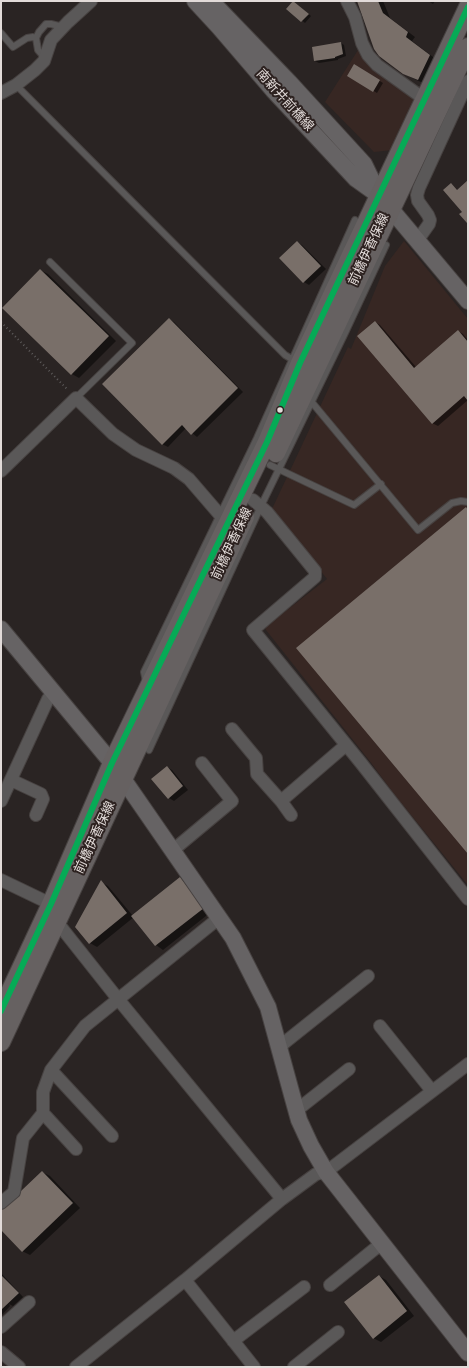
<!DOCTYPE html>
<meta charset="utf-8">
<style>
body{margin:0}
#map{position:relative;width:469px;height:1368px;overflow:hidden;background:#2a2423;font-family:Overpass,sans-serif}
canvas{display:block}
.frame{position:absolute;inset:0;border:2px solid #e2dbd9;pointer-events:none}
</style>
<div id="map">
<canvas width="469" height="1368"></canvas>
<div class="frame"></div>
</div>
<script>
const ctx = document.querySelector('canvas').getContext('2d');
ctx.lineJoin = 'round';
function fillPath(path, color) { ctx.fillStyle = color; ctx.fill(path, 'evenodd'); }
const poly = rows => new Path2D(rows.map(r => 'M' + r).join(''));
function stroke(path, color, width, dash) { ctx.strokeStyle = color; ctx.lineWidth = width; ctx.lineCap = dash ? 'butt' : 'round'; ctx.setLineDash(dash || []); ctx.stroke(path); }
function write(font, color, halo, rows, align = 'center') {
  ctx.font = font + ' Overpass,"Noto Sans JP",sans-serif'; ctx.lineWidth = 4; ctx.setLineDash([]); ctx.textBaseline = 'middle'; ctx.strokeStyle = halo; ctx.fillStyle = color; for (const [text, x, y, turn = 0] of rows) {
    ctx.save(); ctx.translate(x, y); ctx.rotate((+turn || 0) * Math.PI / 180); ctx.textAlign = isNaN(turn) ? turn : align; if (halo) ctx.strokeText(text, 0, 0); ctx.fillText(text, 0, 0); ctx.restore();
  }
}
const built = poly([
 [360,47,415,96,393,150,374,152,325,102],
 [404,241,468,319,468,885,394,794,372,764,266,630,265,627,327,579,272,509,348,347,351,349,385,266]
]);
const shadow = poly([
 [358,1,383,1,390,18,415,37,412,41,437,60,425,84,404,74],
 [428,1,435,1,433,4],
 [294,2,311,16,305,23,288,9],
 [341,43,344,45,346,56,338,59,338,60,319,63,315,61],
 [354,65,383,83,377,93,348,75],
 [297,242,302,245,326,269,309,285,304,282],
 [40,270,48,274,116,341,79,378,72,374],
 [169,319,174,322,243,392,197,437,186,428,168,447,162,444],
 [375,322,380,325,416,367,458,331,463,334,468,340,468,400,438,426,432,423],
 [167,767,172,770,188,790,174,801,169,798],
 [180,878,187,883,211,912,163,950,156,945,134,917,97,947,90,943,101,882,108,886,133,916],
 [42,1172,50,1176,80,1208,30,1255,22,1251,1,1228,1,1211],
 [1,1273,23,1297,13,1306,9,1304,10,1306,1,1316],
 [379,1276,386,1280,414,1316,381,1342,373,1338]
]);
const building = poly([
 [293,1,309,14,301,22,286,9],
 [357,1,378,1,383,13,408,32,406,37,430,55,418,80,403,74,379,56,374,49],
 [341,42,343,54,335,57,335,58,314,61,312,47],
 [354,64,380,80,373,92,347,76],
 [468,180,468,222,467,223,459,214,462,212,443,190,451,183,457,190],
 [297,241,321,266,303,283,279,258],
 [40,269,109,336,71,375,2,308],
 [169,318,238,388,191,435,182,425,162,445,102,384],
 [375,321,414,368,458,330,468,342,468,401,464,396,432,424,357,336],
 [466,507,468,510,468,854,296,648],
 [167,766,183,786,168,799,151,779],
 [180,877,204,908,155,946,131,916],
 [101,880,127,913,89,944,75,927],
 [42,1171,73,1203,22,1252,1,1230,1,1210],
 [1,1275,19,1293,1,1310],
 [379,1275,407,1311,373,1339,344,1302]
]);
const path = poly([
 [1,322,68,390]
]);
const lane = poly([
 [1,33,13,47,27,38,33,37,36,38],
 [45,58,38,50,36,38,39,32,46,24,51,24,63,27],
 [16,85,285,355,295,361],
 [50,262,132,343,76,398],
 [310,400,418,530,452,503,461,501,468,502],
 [270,465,354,505,381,484],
 [146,682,144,672,257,438,355,220],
 [149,750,261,506,345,333,386,245]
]);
const street = poly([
 [347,1,355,17,362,43,368,55,377,65,420,96,425,99],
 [1,93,16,85,35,70,44,61,51,40,68,22,91,1],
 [417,241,429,224,430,220,428,215,418,201,417,195,419,188,468,81],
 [1,471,76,398,113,434,136,450,174,468,189,479,220,515,230,521],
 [253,500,267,512,315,571,315,577,253,630,361,763,468,899],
 [232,729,256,758,257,774,281,801,291,815],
 [11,780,41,794,43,799,36,815],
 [1,801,48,699,53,692],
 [281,801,346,745],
 [172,851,232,801,202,763],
 [1,880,51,904],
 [57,922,118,999,282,1199],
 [380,1026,432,1091],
 [279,1047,368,976],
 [51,1070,112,1136],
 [297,1110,349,1069],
 [43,1113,76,1149],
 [1,1203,14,1192,23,1138,43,1113,43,1092,51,1070,85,1026,219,918],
 [330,1285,382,1243],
 [1,1327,29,1302],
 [233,1341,304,1287],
 [1,1352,19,1367],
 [76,1367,185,1280],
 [254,1367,185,1280,282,1199,316,1174,326,1172,468,1064],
 [294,1367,338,1332]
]);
const secondary = poly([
 [195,1,219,27,273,90,356,179,377,194],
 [211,1,289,82,364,164,379,195,468,301],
 [1,629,112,763,233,938,268,1007,292,1095,299,1120,311,1146,326,1172,468,1353]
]);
const primary = poly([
 [276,453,468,47],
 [1,1011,51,904,112,763,267,442,300,363,468,7],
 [1,1042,245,517]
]);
const bus1 = poly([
 [1,1011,51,904,112,763,267,442,300,363,468,7]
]);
const markers = [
 [280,410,3.5,"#e2dbd9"]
];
const streetNames = [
 ["南新井前橋線",284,101,48],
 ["前橋伊香保線",370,250,-65],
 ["前橋伊香保線",233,544,-65],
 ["前橋伊香保線",96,838,-65]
];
fillPath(built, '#372723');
fillPath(shadow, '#0007');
fillPath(building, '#796f69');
stroke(lane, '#474241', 8);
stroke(street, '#474241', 14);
stroke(secondary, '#474241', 18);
stroke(primary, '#474241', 20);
stroke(path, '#5f5c5c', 2, [1, 3]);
stroke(lane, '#5a5858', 6);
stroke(street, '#5a5858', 12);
stroke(secondary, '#666364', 16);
stroke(primary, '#666161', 18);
stroke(bus1, '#06aa56', 6);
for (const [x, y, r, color] of markers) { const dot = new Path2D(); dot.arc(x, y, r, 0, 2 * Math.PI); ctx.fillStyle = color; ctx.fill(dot); stroke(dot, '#2d2220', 1.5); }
write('13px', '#e2dbd9', '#2d2220', streetNames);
</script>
